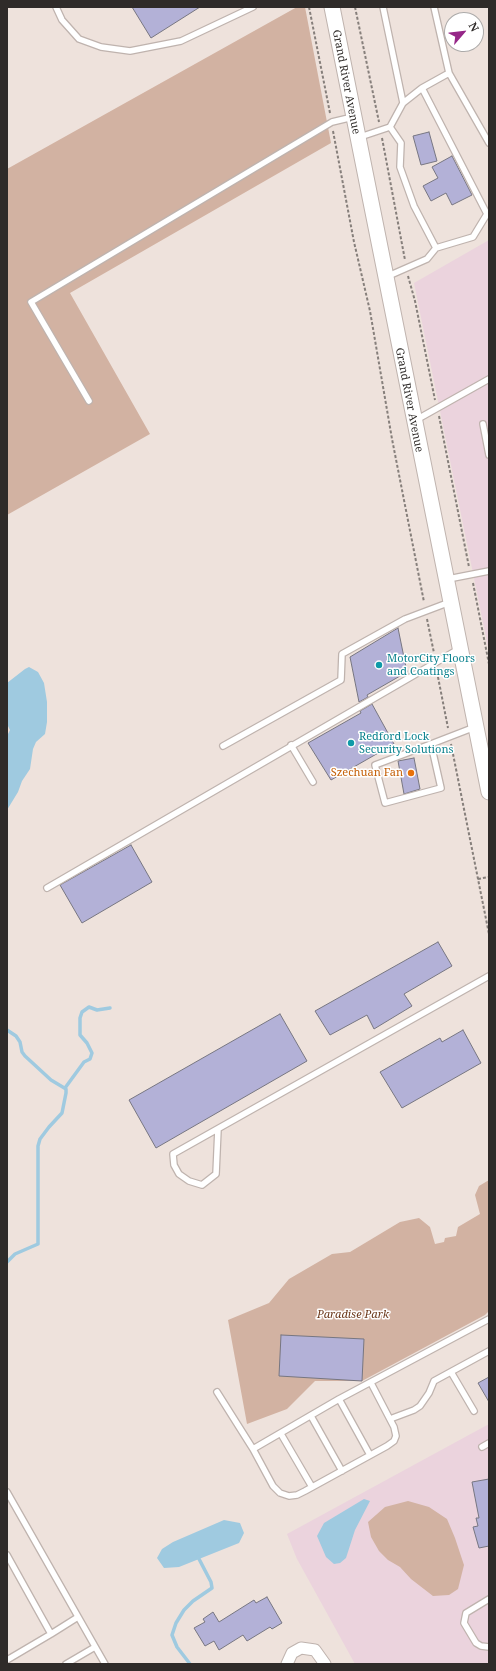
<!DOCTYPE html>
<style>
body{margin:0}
#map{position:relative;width:496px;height:1671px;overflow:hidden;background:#eee2dc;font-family:"Noto Serif",serif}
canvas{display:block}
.frame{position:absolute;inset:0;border:8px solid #2f2b29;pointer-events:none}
.north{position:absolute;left:444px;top:12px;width:40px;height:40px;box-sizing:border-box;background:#fff;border:1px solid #acaaa9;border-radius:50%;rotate:62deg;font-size:11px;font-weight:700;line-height:16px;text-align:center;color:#2f2b29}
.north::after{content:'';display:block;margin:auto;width:14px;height:18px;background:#962788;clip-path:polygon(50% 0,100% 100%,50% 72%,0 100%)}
</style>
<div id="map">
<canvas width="496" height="1671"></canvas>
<div class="frame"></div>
<div class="north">N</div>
</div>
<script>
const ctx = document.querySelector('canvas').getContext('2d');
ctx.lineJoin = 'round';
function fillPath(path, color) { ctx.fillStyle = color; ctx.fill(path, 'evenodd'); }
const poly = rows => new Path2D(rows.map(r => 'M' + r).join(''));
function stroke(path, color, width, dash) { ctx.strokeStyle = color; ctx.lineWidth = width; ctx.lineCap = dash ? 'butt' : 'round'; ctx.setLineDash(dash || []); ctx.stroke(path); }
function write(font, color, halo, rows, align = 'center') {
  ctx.font = font + ' "Noto Serif",serif'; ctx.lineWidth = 3; ctx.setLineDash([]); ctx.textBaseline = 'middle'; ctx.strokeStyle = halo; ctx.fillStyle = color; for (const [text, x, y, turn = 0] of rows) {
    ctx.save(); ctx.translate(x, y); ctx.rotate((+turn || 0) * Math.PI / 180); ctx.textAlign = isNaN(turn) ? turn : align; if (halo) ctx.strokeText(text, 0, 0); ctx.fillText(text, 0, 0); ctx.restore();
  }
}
const commercial = poly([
 [489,240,489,652,414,283],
 [489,1424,489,1664,355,1664,297,1559,287,1534]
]);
const green = poly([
 [297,7,305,7,331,143,70,293,150,434,7,515,7,169],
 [489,1180,489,1311,485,1315,362,1381,315,1381,287,1409,247,1424,228,1320,269,1303,289,1279,332,1254,350,1252,400,1222,419,1218,430,1227,435,1244,444,1242,445,1238,456,1236,458,1227,480,1214,475,1195,479,1186],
 [408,1501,429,1507,447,1519,455,1538,464,1565,458,1589,449,1595,433,1596,411,1579,400,1567,388,1560,379,1551,371,1537,368,1522,385,1507]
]);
const water = poly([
 [29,667,38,672,44,683,47,702,47,722,45,734,36,742,33,749,30,769,22,781,18,792,7,810,7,736,10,730,7,724,7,683,25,669],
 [364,1499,370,1501,355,1530,346,1558,340,1563,334,1564,326,1557,317,1536,324,1523],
 [224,1520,240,1523,244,1533,239,1543,179,1567,164,1568,157,1558,162,1549,173,1542]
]);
const stream = poly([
 [7,1030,16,1036,20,1042,22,1052,25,1056,51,1080,66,1089,66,1093,62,1113,49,1127,40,1139,38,1146,38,1244,15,1254,7,1262],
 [65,1088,84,1062,90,1059,92,1053,87,1043,80,1035,80,1018,82,1012,89,1007,97,1010,110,1008],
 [190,1664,177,1647,172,1635,176,1623,184,1610,193,1601,212,1588,211,1582,198,1557]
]);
const building = poly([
 [132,7,200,7,151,38,132,7],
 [429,132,437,161,421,165,413,136,429,132],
 [452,156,472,195,452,205,446,193,431,201,423,186,438,178,432,167,452,156],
 [398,628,407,672,367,695,368,697,359,702,350,657,398,628],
 [372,704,394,744,331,780,308,743,361,713,360,711,372,704],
 [414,758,420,789,404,794,398,761,414,758],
 [131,845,152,882,82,923,60,885,131,845],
 [438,942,452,966,404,994,412,1006,374,1029,367,1015,330,1035,315,1011,438,942],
 [280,1014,307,1061,156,1148,129,1100,280,1014],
 [463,1030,481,1063,402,1108,380,1072,440,1038,442,1042,463,1030],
 [281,1335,364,1339,362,1381,279,1376,281,1335],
 [489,1377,489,1402,478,1383,489,1377],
 [489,1479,489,1546,479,1548,473,1527,478,1526,476,1518,479,1518,472,1482,489,1479],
 [267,1597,282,1623,272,1629,270,1627,247,1641,243,1635,219,1650,214,1641,205,1646,194,1628,205,1622,203,1619,213,1612,219,1622,254,1600,256,1603,267,1597]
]);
const path = poly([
 [309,7,330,113],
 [355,7,379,122],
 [333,131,354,242,370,311,392,439,424,602],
 [382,138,405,260],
 [408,276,415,301,435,400],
 [439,416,469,567],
 [473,583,489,664],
 [427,619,434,653],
 [437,672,448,728],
 [451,744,489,934],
 [478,879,489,877]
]);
const service = poly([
 [56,7,62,20,79,39,101,47,130,51,181,41,253,7],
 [383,7,403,103],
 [434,7,449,73,489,143],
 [422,88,487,214,473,237,436,248],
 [390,127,403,103,422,88,449,73],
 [360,137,390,127,401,143,400,167,414,206,436,248,427,259,386,277],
 [89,401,31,302,332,122,353,117],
 [416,420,489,379],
 [483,424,489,455],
 [448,579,489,571],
 [431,744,441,788,385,803,375,765,431,744,475,727],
 [291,745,313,782],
 [223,746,341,680,342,654,405,619,450,602],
 [47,888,459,649],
 [218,1129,216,1174,202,1185,189,1181,179,1174,174,1165,173,1154,489,976],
 [451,1372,474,1411],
 [217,1392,253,1449,339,1399,489,1319],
 [339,1399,370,1455],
 [311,1416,342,1471],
 [390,1419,414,1410,420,1406,429,1393,434,1381,489,1351],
 [281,1434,312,1487],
 [482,1447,489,1443],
 [253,1449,273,1486,280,1493,289,1496,297,1495,305,1491,387,1446,394,1441,396,1436,394,1427,371,1383],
 [7,1492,105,1664],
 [7,1555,51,1634,7,1660],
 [489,1599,466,1613,464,1623,476,1643,481,1646,489,1647],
 [51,1634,78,1617],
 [66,1664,95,1647]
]);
const minor = poly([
 [287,1664,292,1653,301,1648,315,1650,325,1664]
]);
const secondary = poly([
 [332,7,489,792]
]);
const markers = [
 [379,665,4,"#0f9aa8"],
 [351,743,4,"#0f9aa8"],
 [411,773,4,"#e8710a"]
];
const streetNames = [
 ["Grand River Avenue",346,82,79],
 ["Grand River Avenue",409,400,79]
];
const cultureNames = [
 ["MotorCity Floors",387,659],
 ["and Coatings",387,672],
 ["Redford Lock",359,737],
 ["Security Solutions",359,750]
];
const foodNames = [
 ["Szechuan Fan",403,773]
];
const parkNames = [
 ["Paradise Park",353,1315]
];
fillPath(commercial, '#ebd3dd');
fillPath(green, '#d2b2a2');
fillPath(water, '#9fcae0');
stroke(stream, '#9fcae0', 3.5);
fillPath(building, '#b3b1d7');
stroke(building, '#777681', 1);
stroke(service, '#bfb3ae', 8);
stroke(minor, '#bfb3ae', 13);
stroke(secondary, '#bfb3ae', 17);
stroke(path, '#867f7b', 2, [3, 2]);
stroke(service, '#fff', 5.5);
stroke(minor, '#fff', 11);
stroke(secondary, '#fff', 15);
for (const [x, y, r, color] of markers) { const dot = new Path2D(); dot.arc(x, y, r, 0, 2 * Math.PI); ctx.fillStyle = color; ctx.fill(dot); stroke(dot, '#fff', 1.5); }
write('11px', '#2f2b29', '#fff', streetNames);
write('11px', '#0d838f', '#fff', cultureNames, 'left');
write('11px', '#c56008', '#fff', foodNames, 'right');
write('italic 11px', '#6b3719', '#fff', parkNames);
</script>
